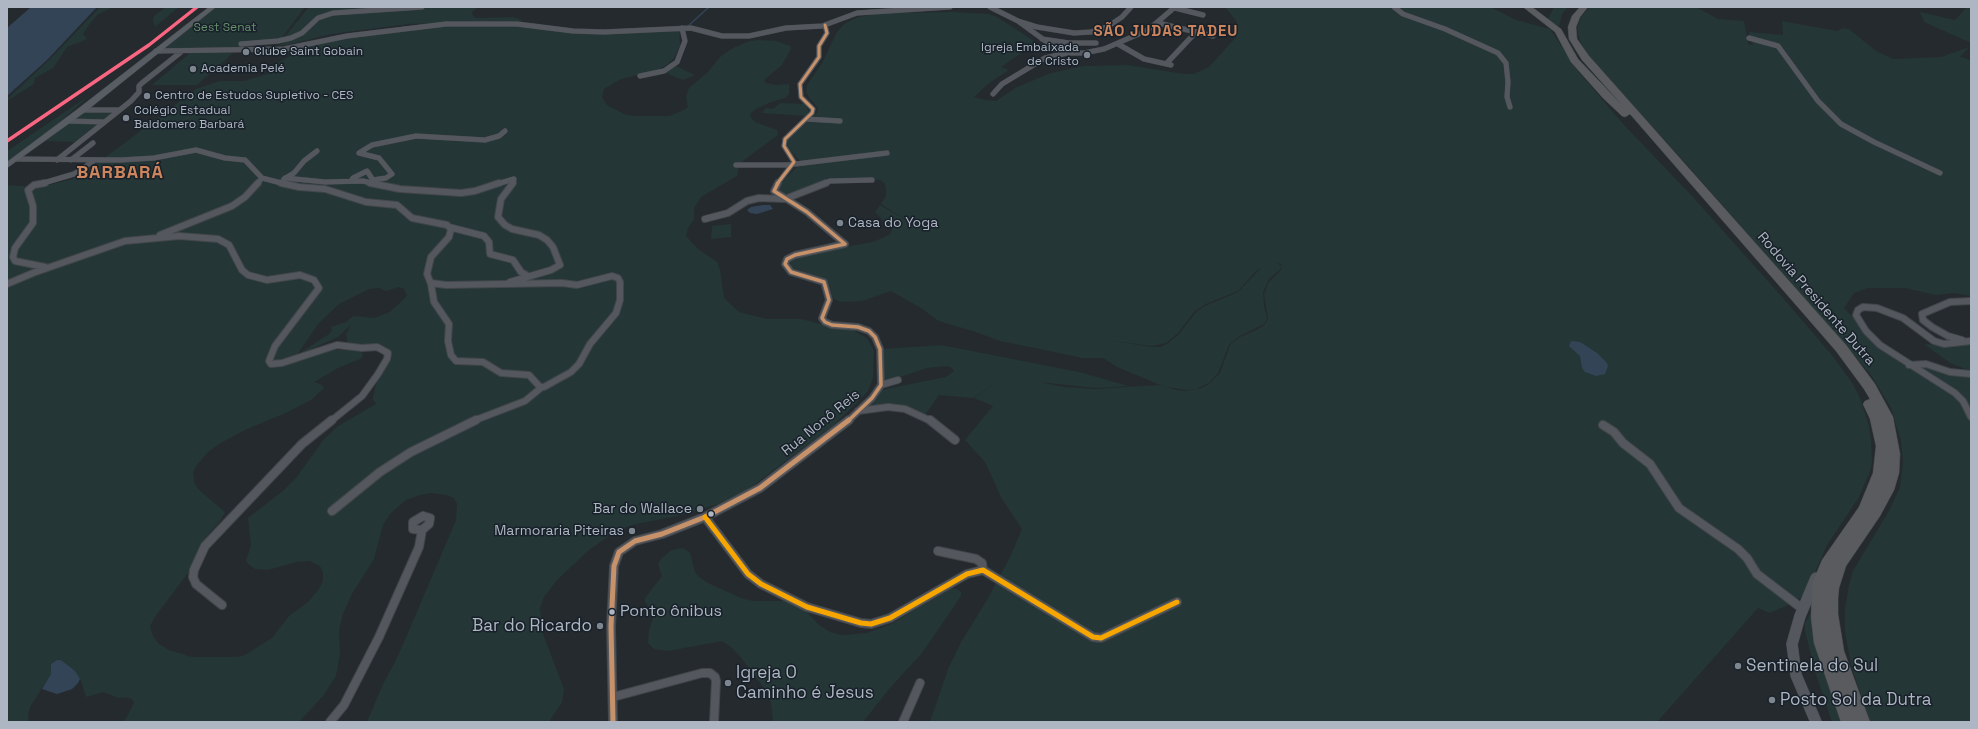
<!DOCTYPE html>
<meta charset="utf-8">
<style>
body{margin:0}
#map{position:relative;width:1978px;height:729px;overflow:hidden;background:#252a2f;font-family:"Space Grotesk",sans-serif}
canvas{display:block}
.frame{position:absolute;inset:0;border:8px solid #adb6c2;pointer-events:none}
</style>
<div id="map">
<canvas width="1978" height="729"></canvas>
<div class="frame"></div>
</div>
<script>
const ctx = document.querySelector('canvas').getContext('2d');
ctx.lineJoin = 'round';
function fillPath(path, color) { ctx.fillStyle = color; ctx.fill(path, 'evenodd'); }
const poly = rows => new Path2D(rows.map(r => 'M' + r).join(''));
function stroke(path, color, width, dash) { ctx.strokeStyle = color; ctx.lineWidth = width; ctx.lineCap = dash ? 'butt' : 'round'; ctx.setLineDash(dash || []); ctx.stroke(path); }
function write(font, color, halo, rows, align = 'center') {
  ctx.font = font + ' "Space Grotesk",sans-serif'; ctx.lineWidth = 3; ctx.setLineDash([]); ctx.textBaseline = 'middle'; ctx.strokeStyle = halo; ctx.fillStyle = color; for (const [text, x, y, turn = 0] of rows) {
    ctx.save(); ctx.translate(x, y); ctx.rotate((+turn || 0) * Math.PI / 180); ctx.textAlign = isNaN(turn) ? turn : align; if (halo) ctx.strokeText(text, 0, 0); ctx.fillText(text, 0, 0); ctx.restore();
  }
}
const green = poly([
 [100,7,113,7,97,15,88,26,83,34,87,39,67,47,53,68,35,78,34,84,7,101,7,99,50,59],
 [166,7,179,7,155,27,153,20,154,16],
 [216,7,305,7,277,44,247,45,242,49,163,50],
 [309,7,399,7,329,13,299,33,282,40],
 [445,7,478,7,472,12,473,16,476,18,513,17,524,21,409,24,331,34,287,45,277,46,301,36,321,19,333,14],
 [1225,7,1490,7,1516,20,1550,29,1577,70,1624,125,1693,197,1783,298,1831,354,1853,384,1860,398,1869,426,1871,440,1872,464,1869,474,1859,497,1827,545,1805,595,1792,603,1770,613,1758,608,1657,722,930,722,948,669,961,642,987,600,1010,557,1022,529,1002,499,985,462,965,440,993,406,974,398,996,383,973,398,939,395,925,415,914,410,863,409,881,390,946,377,954,371,952,368,947,366,927,368,883,383,883,349,941,345,1079,372,1128,386,1095,388,1039,382,1064,387,1095,389,1159,385,1165,387,1117,367,1103,358,1082,358,1045,350,1000,341,973,331,945,323,937,320,921,308,891,291,862,301,840,302,833,298,829,283,826,280,791,267,790,261,799,256,872,242,885,237,890,234,892,229,875,212,880,205,906,220,881,204,886,196,886,190,885,184,880,180,835,178,821,181,787,196,779,191,779,186,782,182,799,165,872,153,800,161,788,148,786,141,800,127,817,113,818,108,810,99,806,92,807,85,822,63,837,32,844,24,858,17,883,13,952,12,989,14,997,17,1034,41,1035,44,1033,45,1001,67,1009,70,989,83,974,97,985,100,996,101,1017,87,1051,73,1084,66,1127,65,1184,74,1194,74,1209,67,1237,36,1237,22],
 [1277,263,1281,264,1282,269,1268,283,1264,295,1268,318,1265,324,1258,329,1240,337,1230,345,1220,373,1209,384,1202,388,1185,391,1176,390,1166,387,1187,390,1196,389,1209,383,1218,373,1229,345,1240,336,1264,324,1267,318,1264,306,1263,292,1269,279,1281,269,1281,266],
 [1261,268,1238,292,1205,306,1197,311,1179,334,1167,344,1160,347,1152,347,1113,341,1152,346,1166,343,1178,333,1195,311,1206,304,1238,291,1255,272],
 [1554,7,1568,7,1562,14,1559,27,1548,19],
 [1590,7,1696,7,1718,19,1744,21,1748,44,1753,45,1749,32,1783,35,1782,21,1837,31,1843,28,1849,29,1876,51,1893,59,1941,57,1969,47,1960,57,1971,60,1971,296,1955,293,1935,295,1905,288,1868,288,1854,293,1844,308,1890,355,1958,397,1971,420,1971,722,1870,722,1851,665,1845,632,1845,609,1849,585,1853,571,1890,509,1900,487,1903,462,1901,441,1891,408,1871,375,1831,329,1850,330,1830,328,1689,167,1590,58,1580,41,1577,28,1581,17],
 [1967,7,1971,7,1971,43,1924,22,1920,12,1955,20],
 [440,25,522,26,561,31,679,29,680,46,674,58,668,64,658,70,621,79,604,89,602,97,607,105,624,114,633,116,669,116,684,110,688,107,686,97,689,88,707,73,721,56,733,48,750,41,758,40,776,41,790,46,791,49,782,65,764,80,766,83,776,85,789,84,789,94,785,98,771,102,756,109,751,113,750,116,755,122,777,130,778,135,744,160,739,166,737,176,701,197,694,208,694,219,688,228,686,236,698,249,717,262,720,270,724,298,739,312,767,319,801,319,828,326,850,329,867,338,874,351,873,378,868,391,834,425,747,490,718,504,677,516,636,524,617,530,589,550,557,580,544,597,540,608,543,634,564,689,562,702,549,722,367,722,383,684,396,660,408,633,456,520,457,504,454,498,446,495,431,493,420,495,406,500,390,514,383,525,374,559,352,594,343,614,339,629,340,654,336,676,323,696,299,722,124,722,134,703,132,699,126,697,119,698,103,692,86,697,81,680,60,659,51,664,51,674,30,707,28,714,29,722,7,722,7,185,40,187,73,179,110,154,196,89,220,81,244,81,281,70,270,67,294,54,278,50,334,38],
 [399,287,404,289,407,296,390,312,374,318,353,316,346,322,331,327,332,330,329,334,297,355,318,324,339,304,369,289,379,288,386,291],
 [351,325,346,334,348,345,386,347,383,352,389,358,376,384,373,397,373,400,376,404,338,426,324,439,296,478,284,490,248,518,251,546,246,560,248,564,255,569,268,570,296,562,310,561,320,566,323,573,323,581,319,589,308,602,289,616,272,638,245,655,237,657,192,657,169,650,159,644,153,636,150,626,155,617,191,569,202,542,220,521,225,512,198,489,194,482,193,473,196,466,208,452,219,444,245,430,288,412,311,400,324,388,320,384,314,382,338,368,360,359,363,356,362,352,352,350,331,350,296,356,338,337],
 [190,53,233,53,197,85,152,85],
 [676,66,695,75,683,80,664,72],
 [90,95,53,128,7,163,7,151],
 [780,103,805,104,809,112,807,116,762,113,766,108,773,109],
 [84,111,117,111,103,121,71,121],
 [69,123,99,123,75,142,45,141],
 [731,224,731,237,711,239,712,226],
 [1971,343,1971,371,1950,363,1924,344,1940,345],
 [1920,365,1971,376,1971,412,1965,400,1912,366],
 [680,548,685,549,690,553,695,572,699,577,708,583,741,598,753,601,787,601,806,611,819,625,830,632,842,635,867,633,891,624,951,588,957,589,961,592,961,596,922,653,890,688,863,722,773,722,771,703,767,692,739,655,731,647,722,641,668,651,654,649,648,643,649,630,653,619,652,611,645,602,645,598,662,576,658,564,662,558,670,551],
 [1811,613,1818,643,1846,722,1832,722,1815,671,1805,631,1805,623]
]);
const water = poly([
 [31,7,97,7,47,60,7,96,7,28],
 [763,205,770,205,773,209,757,214,750,213,747,210,751,207],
 [1571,341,1580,342,1597,353,1607,363,1608,366,1605,374,1596,376,1585,372,1582,368,1580,356,1569,346],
 [57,660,61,660,75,671,80,679,78,683,72,689,57,694,42,689,51,674,51,664]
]);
const stream = poly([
 [687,27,709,7]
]);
const minorFar2 = poly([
 [990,7,1018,21,1037,27,1074,33,1091,32,1107,27,1122,17,1131,7],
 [1394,7,1403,14,1445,29,1498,53,1506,63,1508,82,1507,97,1510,107],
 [1175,8,1203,15],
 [1018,21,1055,48,1069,53,1084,53,1104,49,1148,30,1175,7],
 [1158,23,1213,36],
 [1749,38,1778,46,1818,101,1841,124,1874,142,1940,173],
 [1042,39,1069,43,1096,43],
 [241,44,278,41,291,38,302,33,318,18,333,13,422,7],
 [1118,44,1144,59,1171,65],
 [156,51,284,49,347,36,446,24,517,24,573,31,604,32,691,28,722,36,749,36,786,28,822,26,857,13,950,7],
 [1166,64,1196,32],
 [640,76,664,71,677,62,685,41,682,28],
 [993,94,1002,84,1045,58,1067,53],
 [82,110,119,110],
 [807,119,840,121],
 [68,121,104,122],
 [16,159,121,160,154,158,196,150,225,158,245,160,262,178,285,184],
 [57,160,131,101,139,92,139,86,142,83,181,52],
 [71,160,93,143],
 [736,165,787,165,887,153],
 [285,178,325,182,363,181,375,184],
 [284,179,294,173,304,161,317,151],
 [351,181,353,178,367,171,373,180,386,178,392,174,379,158,359,153,372,145,416,136,485,140,499,136,505,131],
 [40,184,74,174,95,160],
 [257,184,262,178],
 [497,184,514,179,512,184],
 [777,184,794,162,784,146,785,139,812,113,813,109,801,97,800,84,819,57,819,46,827,33,825,25],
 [823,184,830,181,872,180]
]);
const minorFar1 = poly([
 [281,183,299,187,325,189,366,202,397,205,412,218,447,225,451,229,449,237,431,257,427,274,431,284,434,302,449,324,448,341,451,355,456,361,483,362,501,373,529,375,540,387,544,387,571,372,579,364,590,344,616,313,620,300,620,282,618,278,612,276,577,285,562,283,446,285,431,283],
 [370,183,400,189,461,193,475,191,499,183],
 [778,183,774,191,807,212,845,244,795,255,787,259,785,264,791,272,824,282,829,300,822,318,825,322,832,325,858,327,869,331,875,337,880,349,881,385,872,398,848,421],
 [705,219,728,213,747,201,759,198,785,199,826,183],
 [449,227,484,236,489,242,490,254,513,260,521,272,528,276],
 [160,235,232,206,245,197,258,183],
 [45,267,15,261,13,257,15,248,33,223,33,206,28,190,34,185,45,183],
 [510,282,551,270,560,265,553,247,547,240,539,235,512,229,505,225,498,217,501,199,513,183],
 [7,284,33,273,125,241,179,236,218,239,229,245,242,270,248,275,267,280,300,275,314,280,319,288,275,346,269,361,271,364,282,363,337,345,362,348,377,347,388,353,387,359,378,374,362,396,331,421],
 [1962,340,1948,336,1932,327,1923,320,1922,314,1950,302,1971,301],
 [1971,341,1944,344,1934,341,1903,318,1877,308,1863,307,1858,310,1856,315,1866,331,1880,345,1955,393,1963,401,1971,417],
 [1909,365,1926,364,1950,372,1971,374],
 [881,385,898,380],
 [858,411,888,407,905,409,931,421],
 [473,421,525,401,542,387]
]);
const minor = poly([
 [930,420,955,440],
 [1603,425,1614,432,1623,443,1650,464,1679,508,1738,549,1747,558,1757,574,1800,607],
 [332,511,380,472,411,452,476,420],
 [423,516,430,518,429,524,422,530,413,529,413,522,423,516],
 [705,517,748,574,761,584,807,607,861,623,871,624,890,618,967,574,983,570,1093,637,1101,638,1177,602],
 [938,551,976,559,982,563,983,570],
 [222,605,196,584,193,577,194,570,205,546,302,444,332,420],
 [613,697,702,673,710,673,715,677,716,681,714,722],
 [330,722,344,705,379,637,419,547,422,530],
 [613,722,611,626,614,566,619,552,635,541,662,534,705,517,760,488,849,420],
 [903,722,920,683]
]);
const tertiary = poly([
 [1816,578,1800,616,1792,644,1796,675,1816,722]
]);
const secondary = poly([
 [209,7,216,7,85,112,7,168,7,162,79,108,209,7]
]);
const motorway = poly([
 [1523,7,1532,7,1561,29,1578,59,1623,106,1582,60,1569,39,1568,27,1572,16,1580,7,1588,7,1580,17,1576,27,1577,39,1589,56,1846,345,1875,384,1893,417,1900,454,1899,473,1894,490,1880,516,1846,566,1839,588,1838,598,1838,614,1844,651,1870,722,1841,722,1814,643,1811,617,1812,584,1822,560,1859,507,1873,473,1876,446,1870,419,1863,404,1865,401,1870,399,1864,389,1836,351,1630,114,1625,117,1622,116,1603,98,1571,62,1555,32,1523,7]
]);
const bus1Far2 = poly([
 [777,184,794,162,784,146,785,139,812,113,813,109,801,97,800,84,819,57,819,46,827,33,825,25]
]);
const bus1Far1 = poly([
 [778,183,774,191,807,212,845,244,795,255,787,259,785,264,791,272,824,282,829,300,822,318,825,322,832,325,858,327,869,331,875,337,880,349,881,385,872,398,848,421]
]);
const bus1 = poly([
 [613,722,611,626,614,566,619,552,635,541,662,534,705,517,760,488,849,420]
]);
const bus2 = poly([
 [705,517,748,574,761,584,807,607,861,623,871,624,890,618,967,574,983,570,1093,637,1101,638,1177,602]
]);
const rail1 = poly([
 [7,141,149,45,197,7]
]);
const markers = [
 [246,52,4,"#7d858f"],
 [1087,55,4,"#7d858f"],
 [193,69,4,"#7d858f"],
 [147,96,4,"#7d858f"],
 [126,118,4,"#7d858f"],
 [840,223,4,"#7d858f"],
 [700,509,4,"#7d858f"],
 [711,514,3.5,"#adb6c2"],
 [632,531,4,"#7d858f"],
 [612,612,3.5,"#adb6c2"],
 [600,626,4,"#7d858f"],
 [1738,666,4,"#7d858f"],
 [728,683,4,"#7d858f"],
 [1772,700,4,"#7d858f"]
];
const farParknames = [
 ["Sest Senat",225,28]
];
const farPoinames = [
 ["Igreja Embaixada",1079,48,"right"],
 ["de Cristo",1079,62,"right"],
 ["Clube Saint Gobain",254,52],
 ["Academia Pelé",201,69],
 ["Centro de Estudos Supletivo - CES",155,96],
 ["Colégio Estadual",134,111],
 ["Baldomero Barbará",134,125]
];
const poiNames = [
 ["Casa do Yoga",848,223,"left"],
 ["Bar do Wallace",692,509],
 ["Marmoraria Piteiras",624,531]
];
const streetNames = [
 ["Rodovia Presidente Dutra",1816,299,49],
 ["Rua Nonô Reis",821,423,-39]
];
const farDistrictnames = [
 ["SÃO JUDAS TADEU",1166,32]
];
const nearBusnames = [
 ["Ponto ônibus",620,612]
];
const nearPoinames = [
 ["Bar do Ricardo",592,626,"right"],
 ["Sentinela do Sul",1746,666],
 ["Igreja O",736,673],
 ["Caminho é Jesus",736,693],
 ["Posto Sol da Dutra",1780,700]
];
const districtNames = [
 ["BARBARÁ",120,173]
];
fillPath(green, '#243636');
fillPath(water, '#334457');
stroke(stream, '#334457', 1.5);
stroke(minorFar2, '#42464a', 5.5);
stroke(minorFar1, '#42464a', 8);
stroke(minor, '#42464a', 10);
stroke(tertiary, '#42464a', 12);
stroke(secondary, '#42464a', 1);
stroke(motorway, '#41464b', 1);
stroke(minorFar2, '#54585e', 5);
stroke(minorFar1, '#54585e', 6);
stroke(minor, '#54585e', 8);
stroke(tertiary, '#54585e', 11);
fillPath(secondary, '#585c63');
fillPath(motorway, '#595b5e');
stroke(bus1Far2, '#c7916a', 3);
stroke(bus1Far1, '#c7916a', 3.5);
stroke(bus1, '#c7916a', 5);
stroke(bus2, '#f7a600', 5);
stroke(rail1, '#fa6682', 3.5);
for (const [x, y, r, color] of markers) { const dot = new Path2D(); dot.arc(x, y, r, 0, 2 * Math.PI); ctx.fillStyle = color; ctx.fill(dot); stroke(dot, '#182029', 1.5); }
write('12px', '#66906d', '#182029', farParknames);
write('12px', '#adb6c2', '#182029', farPoinames, 'left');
write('14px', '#adb6c2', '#182029', poiNames, 'right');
write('14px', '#adb6c2', '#182029', streetNames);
ctx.letterSpacing = '1px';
write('bold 15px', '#cc855d', '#182029', farDistrictnames);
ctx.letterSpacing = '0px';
write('16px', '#adb6c2', '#182029', nearBusnames, 'left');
write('17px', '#adb6c2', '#182029', nearPoinames, 'left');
ctx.letterSpacing = '1px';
write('bold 18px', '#cc855d', '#182029', districtNames);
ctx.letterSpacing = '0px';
</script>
